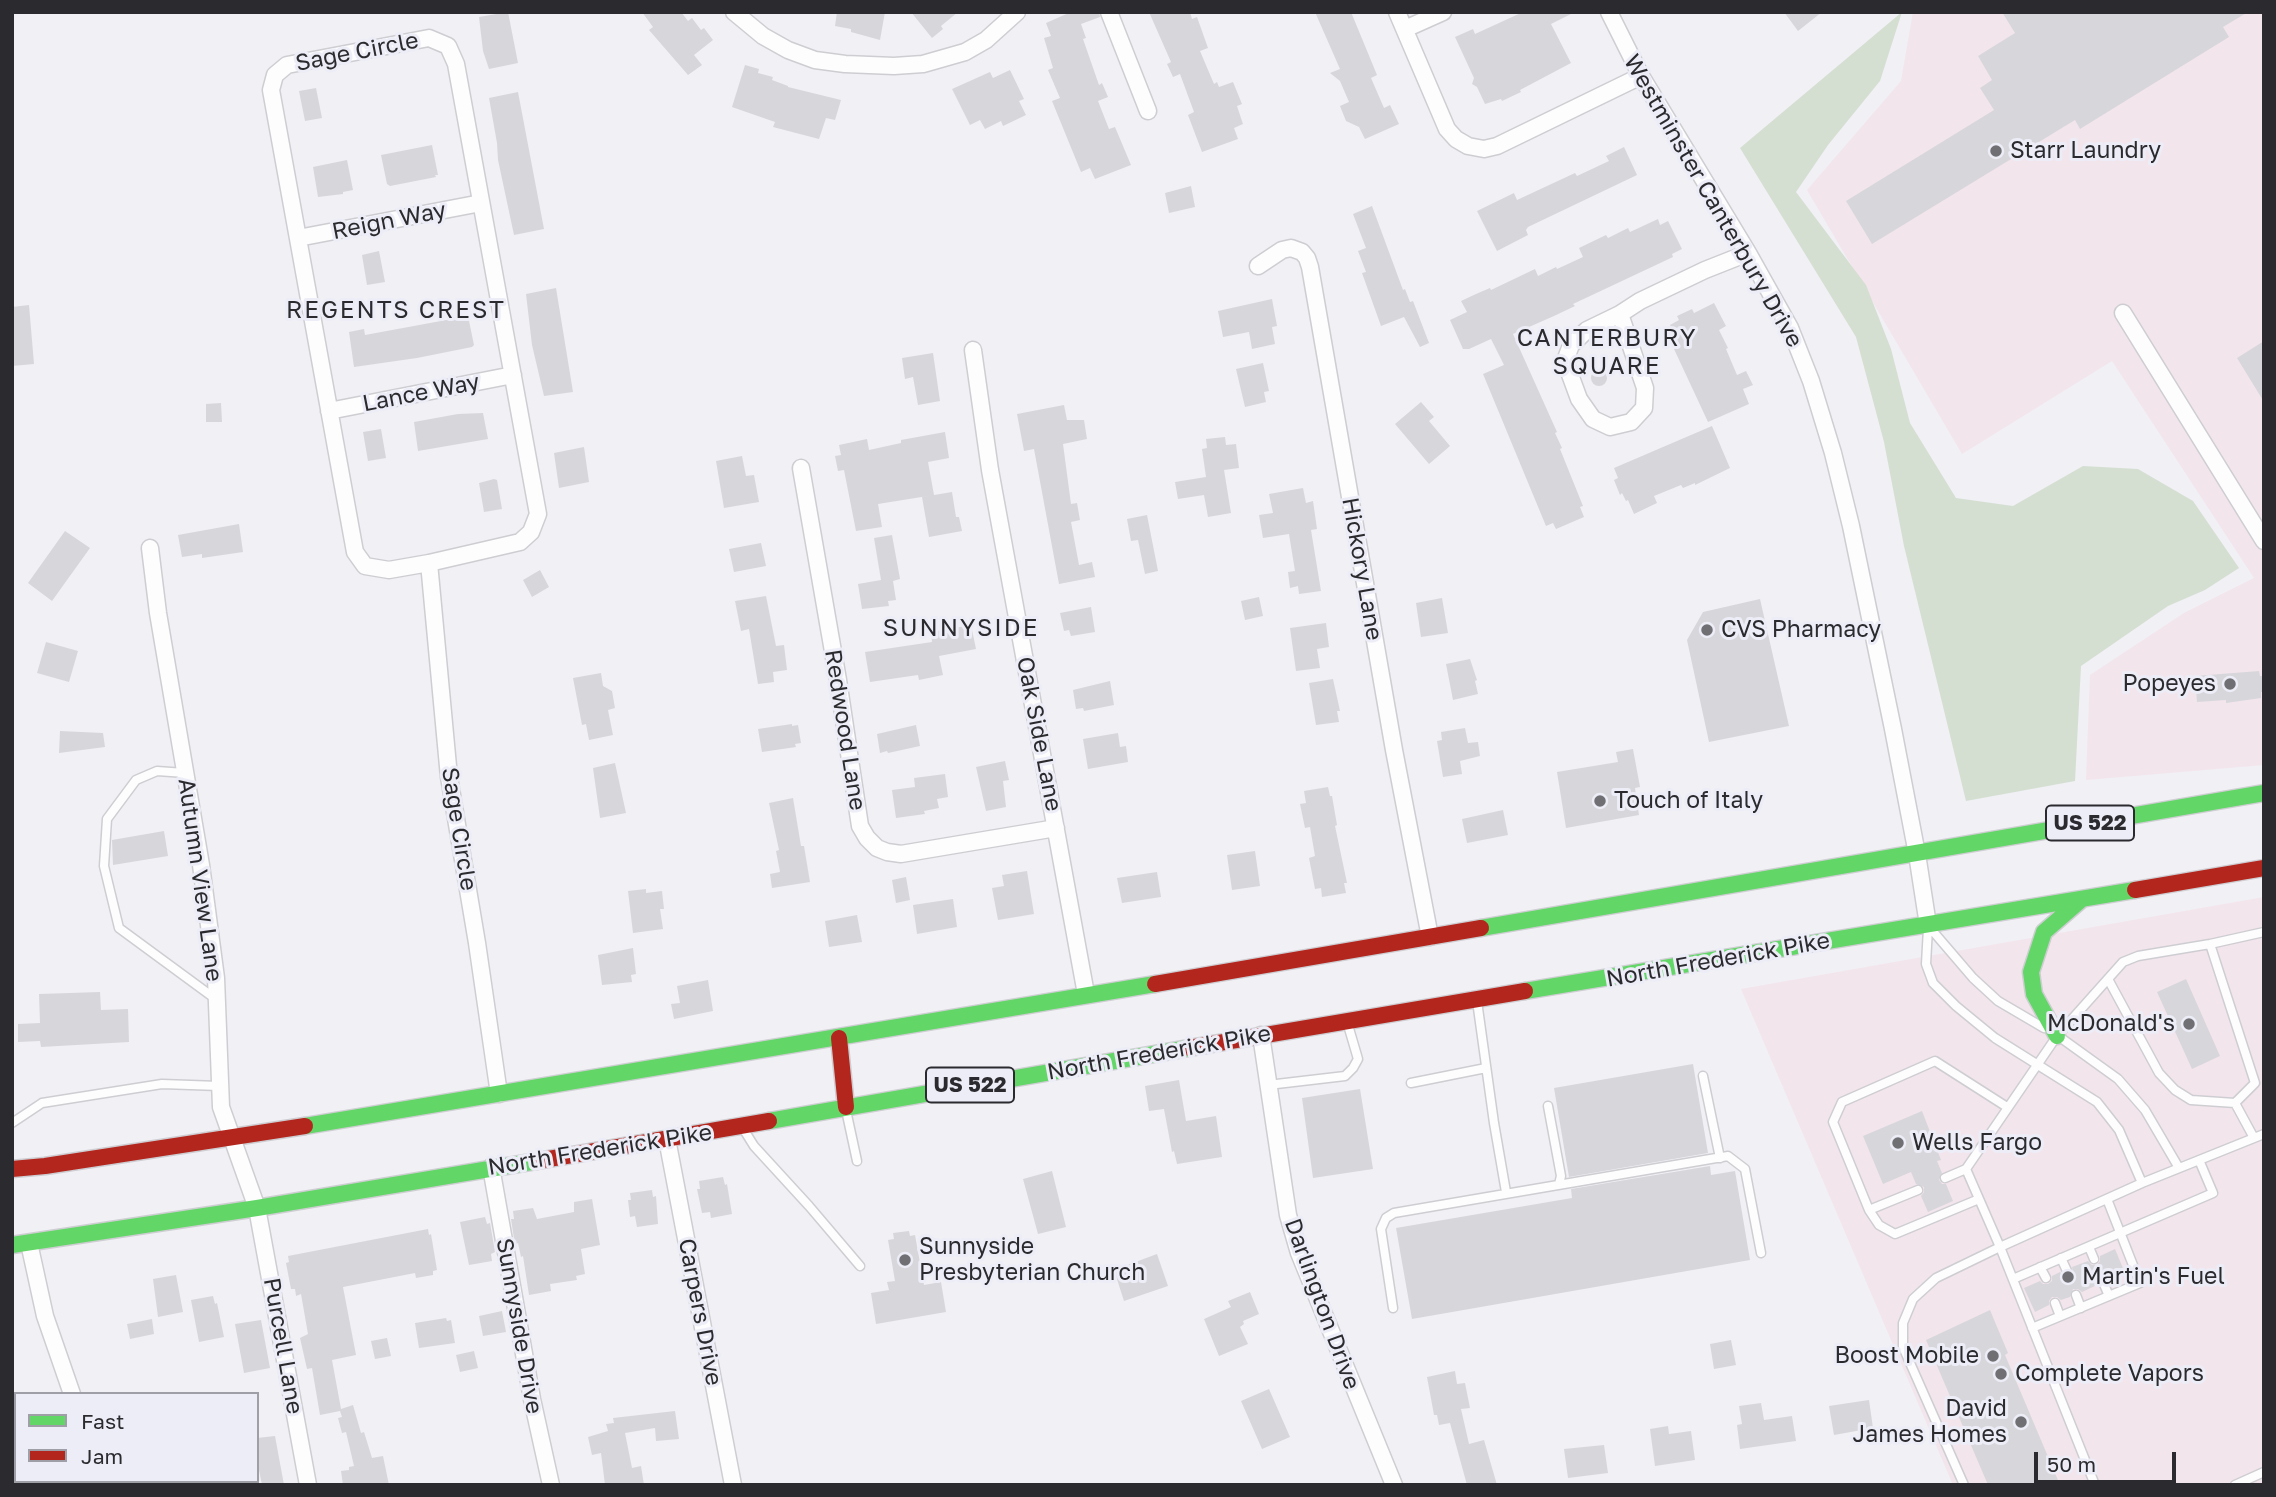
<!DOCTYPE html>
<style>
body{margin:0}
#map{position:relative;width:2276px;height:1497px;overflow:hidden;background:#f0f0f5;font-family:"Golos Text",sans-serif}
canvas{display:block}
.frame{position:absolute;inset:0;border:14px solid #2b2b2f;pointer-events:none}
.legend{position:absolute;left:14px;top:1392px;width:245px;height:91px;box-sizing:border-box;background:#ededf8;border:2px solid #9f9fa8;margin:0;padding:9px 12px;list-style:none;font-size:21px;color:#2b2b2f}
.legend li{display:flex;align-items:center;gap:14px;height:35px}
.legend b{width:35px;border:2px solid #9f9fa8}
.scale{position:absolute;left:2034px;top:1452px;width:142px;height:32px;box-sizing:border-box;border:4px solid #2b2b2f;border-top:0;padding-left:9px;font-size:21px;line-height:24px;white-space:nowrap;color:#2b2b2f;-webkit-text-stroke:5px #ededf8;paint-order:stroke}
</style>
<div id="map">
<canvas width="2276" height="1497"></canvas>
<div class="frame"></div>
<ul class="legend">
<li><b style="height:9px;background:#63d668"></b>Fast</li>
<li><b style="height:9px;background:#b3261e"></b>Jam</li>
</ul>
<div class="scale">50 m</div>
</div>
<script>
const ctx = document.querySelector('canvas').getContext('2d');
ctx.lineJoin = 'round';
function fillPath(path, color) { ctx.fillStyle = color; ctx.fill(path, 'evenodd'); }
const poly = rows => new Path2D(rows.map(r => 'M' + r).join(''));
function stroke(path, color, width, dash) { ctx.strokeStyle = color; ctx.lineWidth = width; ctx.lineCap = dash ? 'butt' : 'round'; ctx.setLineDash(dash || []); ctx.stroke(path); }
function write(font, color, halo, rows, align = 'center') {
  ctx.font = font + ' "Golos Text",sans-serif'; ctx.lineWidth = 6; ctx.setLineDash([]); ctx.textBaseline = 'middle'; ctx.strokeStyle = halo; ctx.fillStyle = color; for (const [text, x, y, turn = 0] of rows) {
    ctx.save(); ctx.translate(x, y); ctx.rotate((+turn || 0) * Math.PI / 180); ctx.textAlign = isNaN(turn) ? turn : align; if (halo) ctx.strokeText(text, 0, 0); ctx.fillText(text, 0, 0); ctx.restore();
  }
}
const commercial = poly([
 [1913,12,2264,12,2264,765,2086,780,2090,675,2184,613,2254,578,2112,361,1962,454,1807,190,1901,81],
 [2264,897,2264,1485,1953,1485,1741,989]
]);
const green = poly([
 [1902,12,1880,81,1828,145,1796,192,1866,285,1891,349,1910,423,1956,498,2013,506,2083,466,2138,469,2193,501,2239,568,2205,590,2168,606,2081,666,2075,781,1966,801,1904,546,1884,442,1856,337,1740,148]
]);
const building = poly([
 [508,12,518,63,489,69,483,51,479,17],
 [642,12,681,12,688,21,692,18,701,30,704,28,713,40,694,55,702,65,688,75,649,30,653,27],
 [837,12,885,12,880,40,851,32,851,29,835,26],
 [911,12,958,12,941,26,943,29,932,38],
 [1071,12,1099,12,1100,17,1081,24,1086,38,1083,39,1099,85,1102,83,1108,97,1098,101,1109,129,1115,127,1131,165,1095,179,1090,168,1081,172,1052,101,1060,98,1048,70,1053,68,1044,38,1051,36,1046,23],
 [1149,12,1190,12,1192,19,1197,17,1208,48,1200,51,1214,84,1217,82,1219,87,1233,82,1242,104,1237,106,1243,124,1234,128,1238,139,1202,152,1188,115,1194,112,1180,74,1173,77,1167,64,1171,62],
 [1315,12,1351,12,1377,75,1371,78,1384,108,1390,105,1399,124,1365,139,1359,127,1346,121,1340,106,1349,102,1340,81,1330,73,1340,69],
 [1523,12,1575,12,1551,24,1571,63,1520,90,1521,92,1502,101,1501,99,1485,104,1477,87,1472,84,1474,78,1455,37,1473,29,1475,34],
 [1784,12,1822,12,1798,31],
 [2002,12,2248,12,2223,27,2229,37,2080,129,2075,120,1872,244,1846,201,1994,110,1980,88,1992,80,1978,56,2015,33],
 [745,65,759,69,758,73,773,77,772,80,788,86,788,87,841,100,835,120,826,118,819,139,773,127,775,122,732,107],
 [1010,70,1024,99,1019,101,1026,115,1003,126,1001,121,985,129,980,120,970,125,952,89,990,72,993,78],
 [316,88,322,118,305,121,299,91],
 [518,92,544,229,514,235,498,160,497,143,489,98],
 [432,145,438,175,435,175,436,177,390,186,387,184,381,155],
 [1624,147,1637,175,1528,227,1526,230,1528,235,1497,251,1477,211,1514,193,1517,200,1575,173,1577,176,1609,161,1606,156],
 [347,160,353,190,343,192,343,194,318,197,313,167],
 [1191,186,1195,207,1169,213,1165,193],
 [1372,206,1403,290,1405,289,1410,302,1413,301,1429,343,1420,347,1404,317,1381,326,1362,273,1366,272,1358,251,1366,248,1353,214],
 [1658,219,1660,225,1668,221,1682,249,1672,254,1673,257,1573,304,1575,306,1554,316,1513,334,1557,432,1555,433,1562,448,1560,449,1583,506,1580,507,1584,517,1556,529,1553,523,1546,526,1483,374,1504,365,1491,339,1469,349,1463,349,1450,320,1467,312,1461,301,1476,294,1490,288,1491,290,1535,269,1538,276,1556,267,1557,269,1583,257,1579,248,1606,235,1608,238,1628,228,1630,232],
 [379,251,385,282,367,285,362,255],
 [556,288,573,392,544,396,532,345,526,294],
 [1272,299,1277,326,1272,327,1275,344,1252,349,1249,332,1223,337,1218,311],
 [1714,303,1726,326,1719,330,1728,348,1726,349,1737,375,1746,371,1753,385,1743,389,1749,404,1708,422,1674,349,1680,346,1670,325,1679,320,1677,316,1692,309,1694,313],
 [29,305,34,364,12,366,12,307],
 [468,316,474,345,472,347,417,358,354,367,349,332,364,329,365,335],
 [2264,341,2264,402,2237,358],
 [933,353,940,401,918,405,913,377,905,379,902,358],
 [1263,363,1269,391,1264,392,1266,402,1245,407,1236,369],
 '1591 378a8 8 0 1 1 16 0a8 8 0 1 1-16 0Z',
 [1421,402,1434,417,1429,421,1450,446,1429,464,1395,424],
 [221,403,222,422,206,422,206,404],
 [1064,405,1067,420,1084,420,1087,439,1063,444,1071,504,1077,503,1080,520,1071,522,1079,565,1092,562,1095,577,1059,584,1034,449,1024,451,1017,414],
 [483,413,488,439,418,451,414,422,458,414],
 [1712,426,1730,468,1695,485,1695,483,1683,488,1681,485,1654,496,1657,503,1634,514,1628,500,1626,501,1622,493,1620,495,1614,480,1618,478,1614,468],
 [381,429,386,458,368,461,363,432],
 [945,432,949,458,928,462,934,495,878,504,882,527,856,531,844,470,838,471,835,456,841,455,839,445,867,439,869,450,901,443,901,440],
 [1225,437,1226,445,1236,444,1239,468,1224,470,1231,513,1208,517,1204,495,1178,499,1175,482,1206,477,1202,449,1207,448,1206,439],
 [584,447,589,482,559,488,554,453],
 [742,456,746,476,754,475,759,502,724,508,716,461],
 [494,479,497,480,502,509,484,512,479,483],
 [1303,488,1306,503,1313,501,1317,529,1311,530,1321,591,1299,594,1298,586,1290,588,1288,572,1295,571,1289,534,1263,538,1259,515,1273,513,1269,494],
 [952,492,956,517,959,517,962,531,929,537,922,497],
 [1147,515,1158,571,1145,574,1138,540,1131,541,1127,519],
 [239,524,243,552,202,558,202,554,182,557,178,535],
 [65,531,90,548,52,601,28,583],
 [892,535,900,579,893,581,896,600,888,601,889,606,862,609,858,584,881,580,874,538],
 [761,543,766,566,734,572,729,549],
 [540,570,549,587,532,597,523,580],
 [766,596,776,646,784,645,787,670,773,672,774,682,758,684,749,629,741,631,735,601],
 [1259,597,1263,616,1245,620,1241,601],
 [1442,598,1448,633,1421,637,1416,603],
 [1760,599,1789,726,1709,742,1687,640,1703,612],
 [1091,607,1095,632,1071,636,1069,630,1064,631,1060,613],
 [1326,623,1329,647,1317,649,1320,668,1296,671,1290,628],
 [971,625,976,649,939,656,943,675,919,680,918,675,870,682,865,652,932,642,931,632],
 [46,642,78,651,69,682,37,673],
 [1470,659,1477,680,1475,681,1478,694,1453,700,1446,664],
 [2259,671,2260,676,2264,676,2264,692,2261,692,2261,698,2226,703,2226,700,2197,702,2195,676],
 [601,673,603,686,612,691,615,708,608,710,613,735,589,740,586,724,582,725,573,678],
 [1333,679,1340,711,1337,711,1339,722,1316,725,1309,683],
 [1110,681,1114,705,1084,711,1083,708,1076,709,1073,690],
 [792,724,792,726,798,725,801,743,795,744,796,747,762,752,758,729],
 [916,725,920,746,888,753,887,751,880,753,877,734],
 [1465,728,1468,743,1478,742,1480,756,1460,761,1462,774,1443,777,1437,741,1442,740,1441,732],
 [60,731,103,733,105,747,59,753],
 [1118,733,1120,747,1126,746,1128,762,1088,769,1083,739],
 [1633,749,1640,787,1635,788,1639,815,1566,828,1557,772,1618,762,1616,752],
 [1005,761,1009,780,1003,781,1006,807,986,811,976,767],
 [615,763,626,813,600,818,593,768],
 [945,774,948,797,937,799,939,808,924,811,925,814,896,818,892,790,915,787,914,778],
 [1328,787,1330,796,1332,796,1337,825,1335,826,1347,883,1344,883,1346,893,1322,897,1321,888,1315,889,1309,858,1315,856,1310,827,1305,828,1300,804,1306,803,1304,791],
 [793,798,801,846,804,846,810,882,772,888,770,874,780,872,776,851,779,850,769,803],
 [1503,810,1508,835,1467,843,1462,819],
 [164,831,168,856,113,865,112,840],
 [1255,851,1260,886,1232,890,1227,855],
 [1027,871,1034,914,998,920,992,888,1004,886,1002,875],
 [1157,872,1161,897,1122,903,1117,878],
 [906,877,910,900,896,903,892,880],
 [646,889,646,893,662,891,664,909,660,909,663,929,633,933,628,891],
 [953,899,957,927,917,934,913,905],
 [857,915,862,942,829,947,825,921],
 [633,948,636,974,631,975,632,982,602,985,598,955],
 [2186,979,2220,1056,2192,1069,2157,992],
 [708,980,713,1011,674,1019,671,1004,680,1003,677,986],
 [100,992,101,1010,128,1009,129,1042,41,1047,40,1041,18,1042,18,1024,40,1023,39,994],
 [1693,1064,1708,1153,1569,1177,1554,1088],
 [1179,1080,1186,1121,1216,1116,1222,1157,1177,1164,1174,1151,1172,1152,1164,1109,1149,1111,1145,1086],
 [1360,1089,1373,1169,1313,1178,1302,1098],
 [1922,1111,1941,1160,1937,1161,1942,1173,1939,1180,1942,1184,1946,1184,1953,1201,1928,1212,1921,1196,1924,1192,1924,1187,1916,1184,1911,1172,1883,1184,1863,1136],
 [1710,1166,1711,1175,1735,1171,1750,1260,1412,1319,1396,1228,1572,1198,1571,1189],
 [1052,1171,1066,1227,1038,1234,1023,1179],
 [723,1177,725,1185,727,1184,732,1214,711,1218,710,1212,702,1213,697,1189,700,1189,699,1181],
 [652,1190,653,1197,656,1196,658,1224,637,1227,635,1216,630,1217,628,1200,631,1200,630,1193],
 [592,1199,600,1245,581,1249,585,1274,576,1276,577,1280,550,1284,551,1291,529,1295,523,1256,521,1257,518,1243,515,1245,511,1219,514,1219,513,1211,533,1208,537,1219,574,1212,574,1202],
 [485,1217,487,1224,490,1223,495,1252,491,1254,492,1261,469,1265,460,1222],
 [428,1229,429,1235,431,1234,437,1270,433,1271,433,1275,416,1278,415,1273,343,1287,356,1355,332,1360,341,1409,353,1405,361,1433,364,1432,372,1458,383,1456,389,1485,343,1485,341,1471,349,1470,349,1467,354,1466,346,1432,342,1433,338,1418,342,1417,340,1411,320,1415,312,1368,307,1369,300,1338,308,1334,301,1294,296,1296,295,1289,291,1289,286,1263,289,1262,288,1256],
 [909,1231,910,1236,915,1235,924,1285,941,1282,946,1312,876,1324,871,1293,889,1290,887,1282,895,1281,888,1240,894,1239,893,1233],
 [2115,1249,2125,1273,2109,1280,2104,1276,2100,1276,2097,1281,2097,1285,2082,1292,2078,1289,2073,1289,2070,1297,2061,1300,2057,1297,2052,1297,2049,1301,2049,1305,2035,1312,2024,1288,2040,1281,2043,1284,2048,1284,2052,1281,2052,1276,2060,1272,2064,1277,2069,1277,2073,1272,2072,1267,2088,1261,2092,1265,2097,1265,2100,1261,2100,1256],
 [1157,1254,1168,1286,1124,1301,1114,1270],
 [176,1275,183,1312,158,1317,153,1279],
 [1250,1292,1259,1314,1243,1321,1244,1324,1240,1327,1248,1344,1219,1356,1204,1319,1231,1307,1228,1301],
 [213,1296,215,1304,217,1303,224,1337,199,1342,191,1300],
 [1990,1310,2008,1353,2005,1355,2060,1485,1988,1485,1926,1340],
 [502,1311,506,1332,483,1336,479,1316],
 [446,1318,447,1321,451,1320,455,1343,419,1348,415,1323],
 [152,1319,154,1334,130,1339,127,1324],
 [261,1320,270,1368,244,1373,235,1324],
 [387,1338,391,1356,375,1359,371,1341],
 [1731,1340,1736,1365,1714,1369,1710,1344],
 [474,1351,478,1368,460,1372,456,1355],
 [1455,1371,1457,1384,1465,1383,1470,1408,1461,1409,1469,1444,1484,1440,1497,1485,1467,1485,1450,1423,1439,1425,1437,1415,1434,1415,1427,1377],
 [1269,1389,1290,1437,1262,1449,1241,1401],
 [1869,1400,1873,1428,1834,1435,1829,1406],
 [1761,1403,1764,1420,1792,1416,1796,1441,1740,1449,1737,1425,1742,1424,1739,1406],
 [675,1411,679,1439,656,1441,655,1428,625,1433,632,1468,641,1466,644,1485,605,1485,601,1453,592,1455,588,1437,608,1431,606,1424,614,1423,613,1418],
 [1668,1426,1669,1434,1691,1431,1695,1460,1655,1466,1650,1429],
 [275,1436,284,1485,262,1485,257,1460,257,1438],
 [1604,1445,1608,1473,1568,1478,1564,1449]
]);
const lane = poly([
 [185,773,157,771,136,780,107,819,104,866,119,928,217,1000],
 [1928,928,1926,964,1933,983,1956,1006,1995,1038,2097,1102,2119,1130,2142,1183],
 [1931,929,1973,978,1998,1001,2044,1028],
 [2210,944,2255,1083,2235,1103,2254,1138],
 [2108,979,2159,1073,2175,1090,2191,1100,2235,1103],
 [1477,1001,1494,1123,1506,1192],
 [2061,1038,2118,1079,2145,1110,2179,1168],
 [1703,1076,1720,1158],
 [1411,1083,1486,1068],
 [1268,1085,1345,1076,1353,1068,1358,1059,1348,1025],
 [1548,1106,1561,1176,1559,1184],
 [846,1110,857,1161],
 [12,1123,42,1103,162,1084,219,1086],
 [744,1130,754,1146,809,1206,860,1266],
 [1945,1178,1966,1169],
 [1979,1199,1895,1234,1879,1225,1869,1210,1833,1122,1842,1102,1935,1061,2007,1107],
 [1869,1210,1918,1190],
 [2089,1247,2094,1259],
 [2061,1258,2067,1271],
 [2040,1267,2046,1278],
 [2013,1279,2213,1193,2199,1160],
 [2103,1282,2109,1296],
 [2076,1295,2081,1308],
 [2055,1303,2060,1316],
 [1393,1308,1381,1229,1386,1218,1394,1213,1728,1156,1745,1169,1761,1253],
 [2032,1328,2140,1283,2107,1199],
 [1964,1485,1903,1347,1903,1323,1913,1299,1936,1278,2000,1247,1966,1169,2057,1036,2123,962,2138,956,2210,944,2264,932],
 [2095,1485,2000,1247,2142,1183,2264,1134],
 [2235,1485,2264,1472]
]);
const street = poly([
 [734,12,763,36,788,50,815,60,845,64,894,66,923,64,965,52,986,40,1017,12],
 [1109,12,1148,111],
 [1397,12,1447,129,1456,139,1468,146,1484,149,1497,146,1641,76],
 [1609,12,1641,76,1748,253,1790,328,1811,381,1833,453,1851,526,1893,729,1917,854,1928,925],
 [1405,29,1443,12],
 [298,238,481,203],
 [1258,266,1282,250,1291,248,1302,252,1307,258,1310,267,1394,750,1430,937],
 [2123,313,2264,541],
 [1620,314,1645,388,1644,408,1631,422,1610,427,1593,419,1579,399,1565,361,1571,345,1587,330,1620,314,1640,301,1705,270,1748,253],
 [973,350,990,470,1086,994],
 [329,411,513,375],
 [801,468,838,680,860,826,867,838,877,848,887,852,901,854,1056,828],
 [150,548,158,613,201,865,216,978,221,1107,257,1208,308,1485],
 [429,563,389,570,365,566,355,552,271,90,275,75,287,65,429,38,448,46,456,64,538,514,531,532,520,542,429,563,449,777,477,943,499,1094],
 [1261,1035,1288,1215,1299,1253,1394,1485],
 [667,1139,733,1485],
 [491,1167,532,1399,551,1485],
 [29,1243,45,1316,72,1394],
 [102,1481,103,1485]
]);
const fast = poly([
 [1481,928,2264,793],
 [1525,991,2135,890],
 [2057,1036,2034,994,2031,972,2044,932,2082,899],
 [769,1121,1189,1048],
 [305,1126,1155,984],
 [12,1245,257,1208,537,1161]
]);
const jam = poly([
 [2135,890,2264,868],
 [1155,984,1481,928],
 [839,1038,846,1107],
 [1189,1048,1525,991],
 [537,1161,769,1121],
 [12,1169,45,1166,305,1126]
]);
const markers = [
 [1996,151,7,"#707074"],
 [1707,630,7,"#707074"],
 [2230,684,7,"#707074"],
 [1600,801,7,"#707074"],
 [2189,1024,7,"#707074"],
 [1898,1143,7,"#707074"],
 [905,1260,7,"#707074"],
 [2068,1277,7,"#707074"],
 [1993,1356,7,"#707074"],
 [2001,1374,7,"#707074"],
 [2021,1422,7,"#707074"]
];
const shields = [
 [2090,823,88],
 [970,1085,88]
];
const shieldNames = [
 ["US 522",2090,823],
 ["US 522",970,1085]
];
const streetNames = [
 ["Sage Circle",357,52,-11],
 ["Westminster Canterbury Drive",1713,201,60],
 ["Reign Way",389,221,-11],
 ["Lance Way",421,393,-11],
 ["Hickory Lane",1362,569,80],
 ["Redwood Lane",845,730,81],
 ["Oak Side Lane",1039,734,79],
 ["Sage Circle",459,829,81],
 ["Autumn View Lane",200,880,82],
 ["North Frederick Pike",1718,960,-10],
 ["North Frederick Pike",1159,1053,-10],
 ["North Frederick Pike",600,1150,-9],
 ["Darlington Drive",1322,1304,70],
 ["Carpers Drive",700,1312,79],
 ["Sunnyside Drive",519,1326,80],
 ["Purcell Lane",283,1346,80]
];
const poiNames = [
 ["Starr Laundry",2010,151],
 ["CVS Pharmacy",1721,630],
 ["Popeyes",2216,684,"right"],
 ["Touch of Italy",1614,801],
 ["McDonald's",2175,1024,"right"],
 ["Wells Fargo",1912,1143],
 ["Sunnyside",919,1247],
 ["Presbyterian Church",919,1273],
 ["Martin's Fuel",2082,1277],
 ["Boost Mobile",1979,1356,"right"],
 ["Complete Vapors",2015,1374],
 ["David",2007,1409,"right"],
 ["James Homes",2007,1435,"right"]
];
const neighbourhoodNames = [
 ["REGENTS CREST",396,310],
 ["CANTERBURY",1607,338],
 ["SQUARE",1607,366],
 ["SUNNYSIDE",961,628]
];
fillPath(commercial, '#f3e5ec');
fillPath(green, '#d4dfd2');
fillPath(building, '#d7d7db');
stroke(lane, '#ceced2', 11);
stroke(street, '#ceced2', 19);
stroke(fast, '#ceced2', 19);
stroke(jam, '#ceced2', 19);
stroke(lane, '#fdfdfe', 8);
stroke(street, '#fdfdfe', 16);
stroke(fast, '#63d668', 16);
stroke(jam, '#b3261e', 16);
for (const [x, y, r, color] of markers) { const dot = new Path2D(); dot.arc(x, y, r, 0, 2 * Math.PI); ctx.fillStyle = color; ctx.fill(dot); stroke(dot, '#ededf8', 2.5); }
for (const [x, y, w] of shields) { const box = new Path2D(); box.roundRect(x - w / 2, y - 17.5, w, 35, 5); ctx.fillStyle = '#ededf8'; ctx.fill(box); stroke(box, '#2b2b2f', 2); }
write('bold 21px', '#2b2b2f', null, shieldNames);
write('23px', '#2b2b2f', '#ededf8', streetNames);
write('23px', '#2b2b2f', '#ededf8', poiNames, 'left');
ctx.letterSpacing = '2px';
write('24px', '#2b2b2f', '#ededf8', neighbourhoodNames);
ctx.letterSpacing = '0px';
</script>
